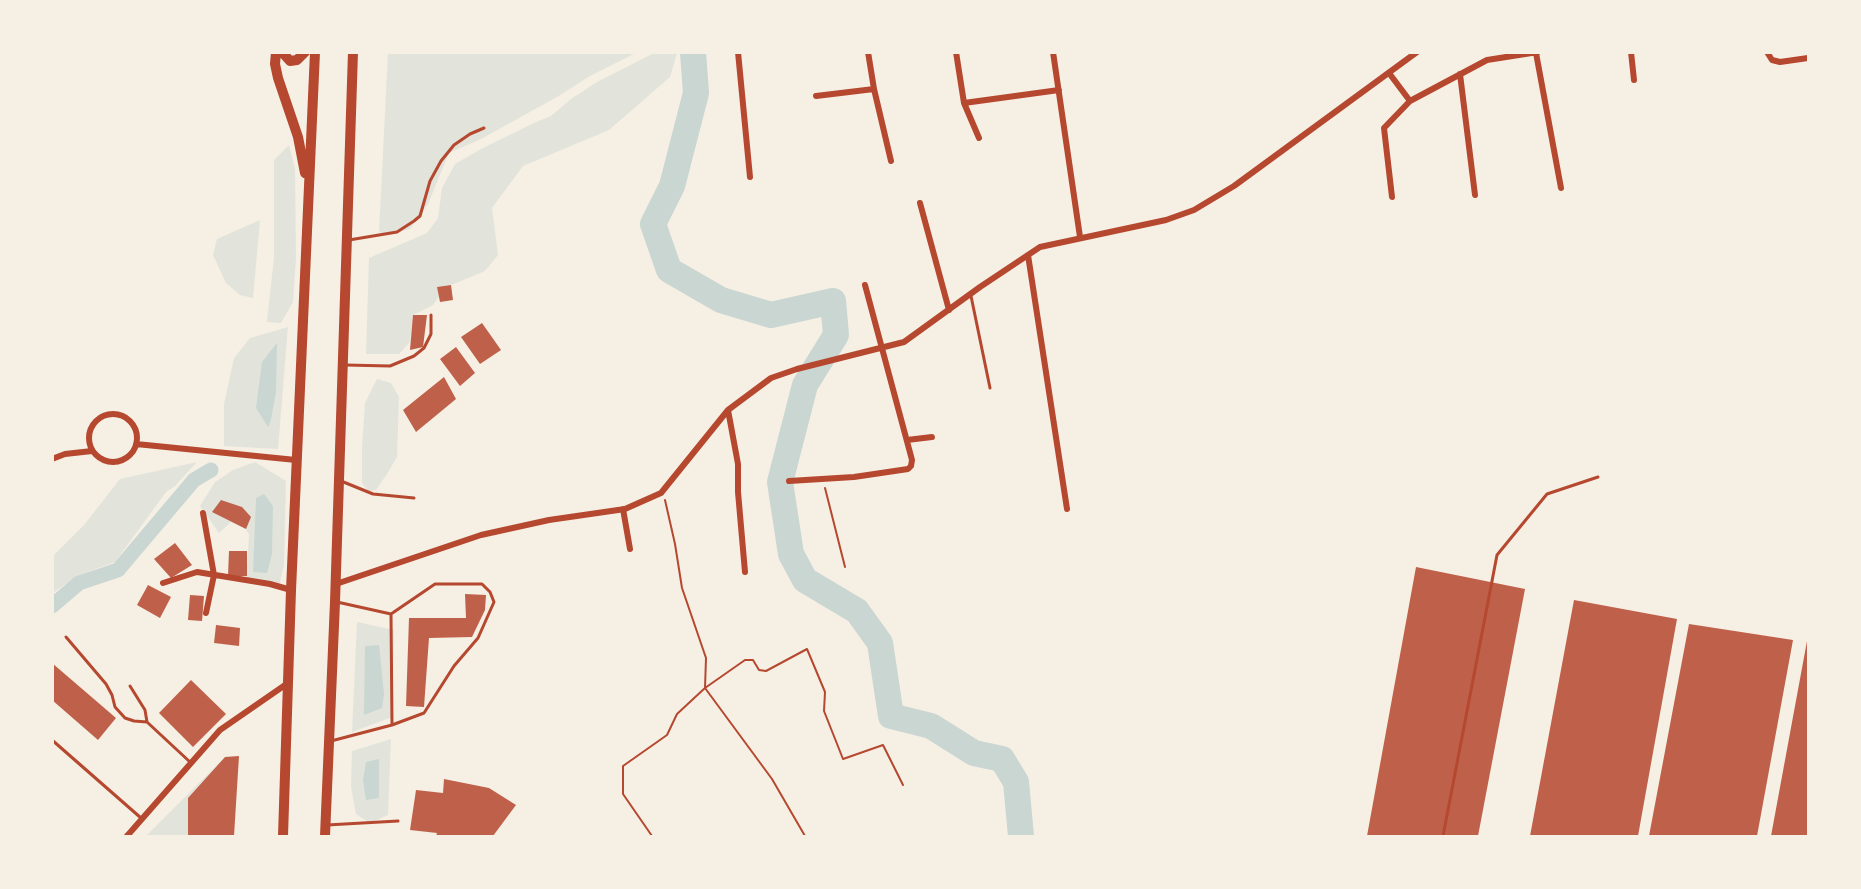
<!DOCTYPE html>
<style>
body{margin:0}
#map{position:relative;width:1861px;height:889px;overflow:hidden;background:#f6efe4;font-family:Cabin,sans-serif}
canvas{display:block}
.frame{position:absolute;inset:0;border:54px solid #f6efe4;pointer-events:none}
</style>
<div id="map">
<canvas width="1861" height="889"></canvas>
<div class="frame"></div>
</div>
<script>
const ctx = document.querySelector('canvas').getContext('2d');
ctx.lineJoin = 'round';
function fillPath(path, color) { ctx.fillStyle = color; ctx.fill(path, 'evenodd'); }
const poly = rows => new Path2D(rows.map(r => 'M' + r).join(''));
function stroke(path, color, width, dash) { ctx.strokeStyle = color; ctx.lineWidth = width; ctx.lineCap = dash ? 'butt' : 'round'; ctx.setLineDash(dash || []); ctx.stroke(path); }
const green = poly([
 [388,53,636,53,590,76,557,97,481,139,449,153,428,204,410,229,387,235,379,232],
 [654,53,677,53,670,77,609,130,523,166,492,208,498,255,485,271,451,285,438,287,439,296,433,305,413,315,410,342,399,354,366,354,369,258,427,233,438,218,442,188,455,164,483,148,534,123,551,116,571,99,597,82],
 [289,145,295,169,296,259,293,302,281,323,267,322,274,257,274,160],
 [260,220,253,298,240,295,226,283,213,255,217,239],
 [288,327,278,449,224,446,224,404,234,358,250,338],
 [377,379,391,383,399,397,397,457,387,474,376,490,368,491,362,483,362,448,365,403],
 [197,462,175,486,166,492,115,562,77,576,53,593,53,556,84,525,120,479],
 [255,462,286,481,284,565,279,586,246,583,249,535,246,529,231,522,219,533,200,506,215,482,233,470],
 [357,622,394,630,392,717,352,732],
 [391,739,388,815,370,823,356,814,351,787,352,751],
 [225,757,188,798,188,836,146,836]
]);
const water = poly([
 [277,343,276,392,271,419,268,427,256,408,262,362],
 [264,494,273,506,272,554,267,573,253,572,256,498],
 [379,645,384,694,382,708,364,715,365,646],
 [379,759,379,798,366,800,363,780,366,762]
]);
const canal = poly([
 [52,606,79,583,118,570,194,480,211,470]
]);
const river = poly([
 [693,52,696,93,672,186,653,224,669,270,721,300,771,315,833,301,836,335,805,385,780,482,791,554,805,580,857,611,880,643,891,716,931,726,974,753,1002,759,1016,782,1021,836]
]);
const building = poly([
 [451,285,453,300,440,302,437,287],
 [413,315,427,315,423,347,410,350],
 [482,323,501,350,480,364,461,337],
 [456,347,475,373,460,386,440,359],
 [444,377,456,399,416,432,403,410],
 [221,500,242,507,251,517,246,529,212,512],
 [175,543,192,565,171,578,154,559],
 [229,551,247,551,247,576,228,576],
 [1416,567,1525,589,1478,836,1367,836],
 [148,585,171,597,160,618,137,605],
 [465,594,486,595,485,610,472,637,429,638,424,707,406,706,409,618,466,618],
 [190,595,204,596,202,621,188,620],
 [1574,600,1677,619,1638,836,1530,836],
 [1689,624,1793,640,1757,836,1649,836],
 [216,625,240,628,239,646,214,643],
 [1807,641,1808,836,1771,836],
 [52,663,116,718,98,740,52,700],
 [191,680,226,714,193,747,159,713],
 [239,756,234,836,188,836,188,798,225,757],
 [444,779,489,788,516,805,493,836,436,836,437,833,410,830,416,790,443,793]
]);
const path = poly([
 [825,488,845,567],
 [665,500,675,544,682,588,706,658,705,688,772,779,805,836],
 [652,836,623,794,623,766,667,735,677,714,705,688,745,660,753,660,759,670,766,671,807,649,825,692,824,711,843,759,883,745,903,785]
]);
const service = poly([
 [349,240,397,232,414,221,420,216,430,181,441,161,454,145,470,134,484,128],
 [971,296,990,388],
 [345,365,390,366,414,356,424,348,431,334,431,315],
 [341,481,373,494,414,498],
 [391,614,435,584,482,584,490,592,494,602,478,638,454,666,424,713,392,725],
 [66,637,106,684,112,695,115,707,125,718,134,721,147,722,190,762],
 [130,686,145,710,147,722],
 [52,740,141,818],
 [331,741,392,725,391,614,337,602],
 [327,825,398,821],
 [1443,836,1497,555,1547,494,1598,477]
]);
const minor = poly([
 [738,52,750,177],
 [868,52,874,89,891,161],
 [956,52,964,103,979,138],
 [1053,52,1080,237],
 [1631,52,1634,80],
 [1767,52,1772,60,1780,62,1808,58],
 [1536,53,1561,188],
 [1389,73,1410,101],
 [1460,74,1475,195],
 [816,96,874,89],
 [964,103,1059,90],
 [1392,197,1384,128,1410,101,1487,60,1538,52],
 [920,203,949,310],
 [1028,255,1067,509],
 [728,410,738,464,738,492,745,572],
 '89 438a24 24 0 1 1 48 0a24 24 0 1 1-48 0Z',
 [907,440,932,437],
 [136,444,296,460],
 [52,459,65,454,92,451],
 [789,481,854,477,908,469,911,466,912,460,865,285],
 [623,509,630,549],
 [203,513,214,575,206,613],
 [163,583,197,572,270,584,291,590],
 [336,584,481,535,549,520,625,509,661,493,728,410,771,378,797,369,904,342,980,287,1040,247,1166,220,1194,210,1234,186,1417,52],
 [127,836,220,730,288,683]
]);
const primary = poly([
 [276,52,275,64,278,78,298,137,305,173],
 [282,52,290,61,297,60,305,52],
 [283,836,291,590,315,52],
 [325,836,335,602,353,52]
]);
fillPath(green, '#e2e4dc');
fillPath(water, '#c9d6d2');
stroke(canal, '#c9d6d2', 15);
stroke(river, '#c9d6d2', 26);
fillPath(building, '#bf614a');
stroke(path, '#b5482f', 2);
stroke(service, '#b5482f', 3);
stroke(minor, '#b5482f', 6);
stroke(primary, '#b5482f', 10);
</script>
